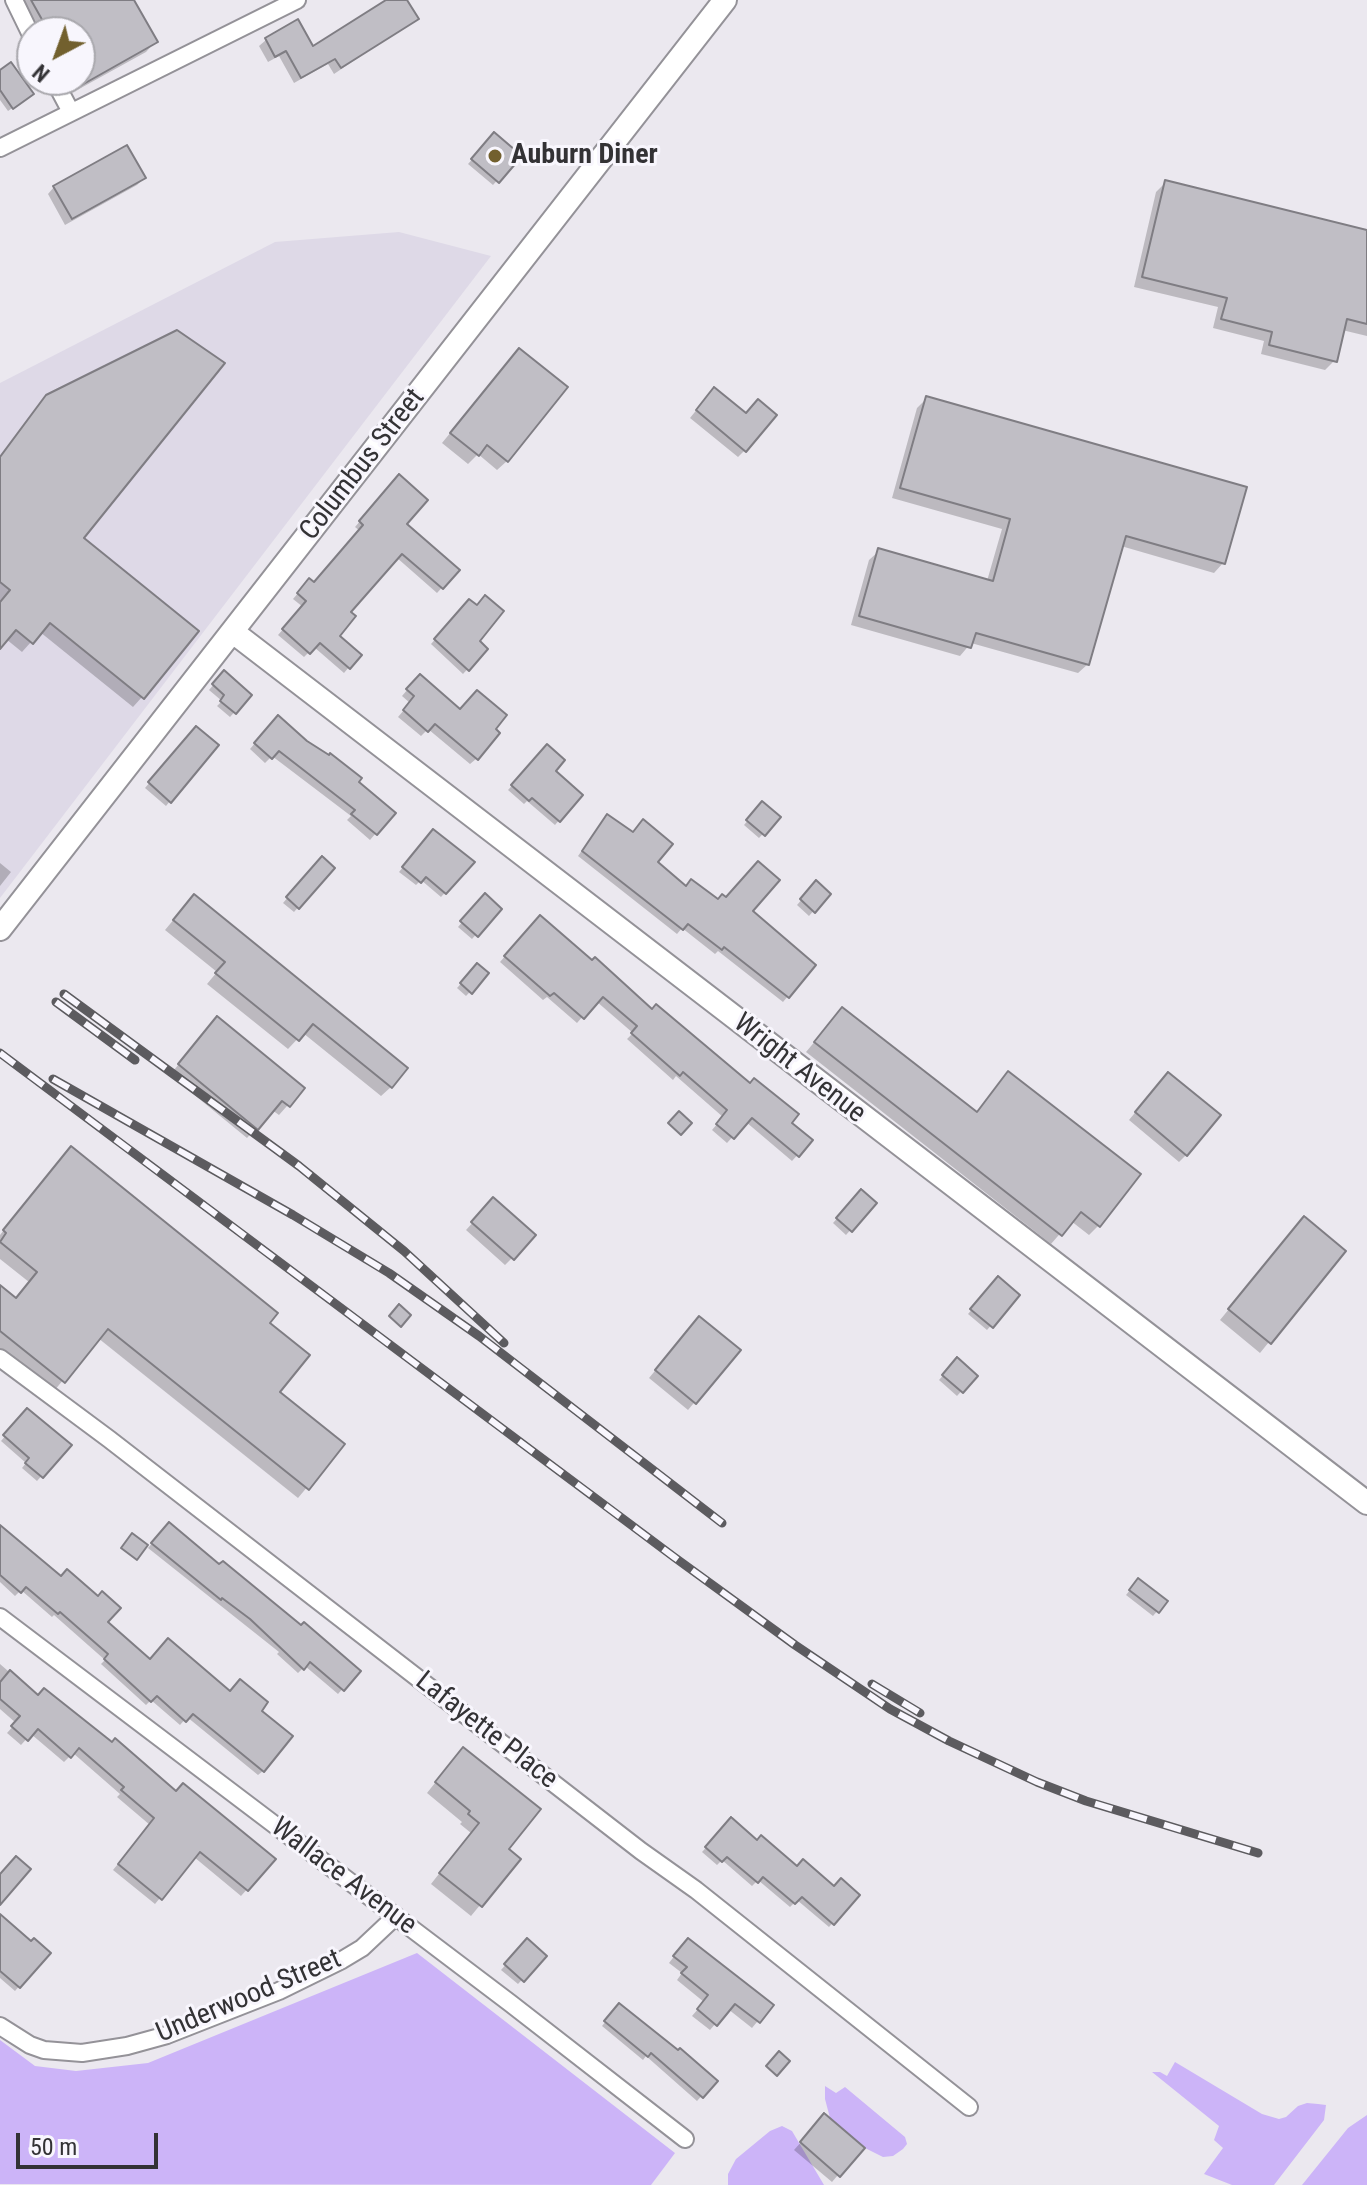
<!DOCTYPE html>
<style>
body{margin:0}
#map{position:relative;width:1367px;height:2185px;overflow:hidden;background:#ebe8ef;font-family:"Roboto Condensed",sans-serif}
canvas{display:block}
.north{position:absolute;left:16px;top:16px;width:80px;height:80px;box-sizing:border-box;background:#f8f6fd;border:2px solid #a9a8ad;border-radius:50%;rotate:221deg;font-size:22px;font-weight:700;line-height:32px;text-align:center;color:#333235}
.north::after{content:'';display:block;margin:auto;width:28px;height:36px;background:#72602e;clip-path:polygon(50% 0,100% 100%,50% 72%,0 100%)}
.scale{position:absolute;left:16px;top:2133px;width:142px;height:36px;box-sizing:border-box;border:4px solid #333235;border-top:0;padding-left:10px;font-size:24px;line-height:28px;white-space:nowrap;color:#333235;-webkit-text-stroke:6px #f8f6fd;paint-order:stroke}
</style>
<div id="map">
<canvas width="1367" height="2185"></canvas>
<div class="north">N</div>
<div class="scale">50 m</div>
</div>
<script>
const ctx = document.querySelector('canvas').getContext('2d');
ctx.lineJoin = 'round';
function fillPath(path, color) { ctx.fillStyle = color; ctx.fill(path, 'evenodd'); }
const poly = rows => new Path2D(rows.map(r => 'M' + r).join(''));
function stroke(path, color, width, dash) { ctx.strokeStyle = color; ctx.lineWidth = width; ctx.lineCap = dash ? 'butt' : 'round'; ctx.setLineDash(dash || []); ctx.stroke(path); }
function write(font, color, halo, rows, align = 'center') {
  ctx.font = font + ' "Roboto Condensed",sans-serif'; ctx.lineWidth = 6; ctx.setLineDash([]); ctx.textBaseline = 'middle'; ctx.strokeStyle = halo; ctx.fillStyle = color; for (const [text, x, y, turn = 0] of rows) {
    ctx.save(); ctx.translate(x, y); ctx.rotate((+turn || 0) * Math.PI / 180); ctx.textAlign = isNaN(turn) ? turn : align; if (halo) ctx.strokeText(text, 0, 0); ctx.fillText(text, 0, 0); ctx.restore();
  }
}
const built = poly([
 [399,232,491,256,0,898,0,383,275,242]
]);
const green = poly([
 [417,1953,675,2153,651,2185,0,2184,0,2040,35,2066,76,2071,148,2063],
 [1175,2062,1262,2114,1279,2119,1286,2117,1298,2106,1307,2103,1318,2104,1326,2105,1324,2120,1274,2185,1232,2185,1204,2174,1223,2148,1214,2140,1219,2126,1152,2072,1160,2072,1167,2076],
 [825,2086,836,2093,845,2087,905,2137,907,2144,903,2149,893,2156,883,2157,865,2148,830,2118,825,2099],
 [1367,2115,1367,2185,1302,2185,1348,2128],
 [782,2126,792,2131,824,2185,728,2185,728,2174,736,2159,770,2131]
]);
const shadow = poly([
 [16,0,131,0,155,42,146,52,70,94,62,80,80,80,80,32,34,32],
 [389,0,405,0,416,19,334,74,328,64,294,83,279,56,268,62,259,46,266,40,313,49],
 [0,72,27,98,8,111,0,100],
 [494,135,519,156,493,185,468,164],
 [144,178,137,185,65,225,48,194,54,187],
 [1166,182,1367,232,1367,336,1342,330,1335,360,1325,370,1261,354,1264,341,1213,328,1218,307,1134,287,1156,192],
 [510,360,507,461,497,470,478,454,468,464,442,443],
 [47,396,81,538,142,697,133,707,40,632,22,652,6,639,0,646,0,456],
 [707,397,745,450,738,457,690,418],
 [927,398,1223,563,1214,573,1121,546,1088,664,1078,673,971,643,960,656,851,625,869,560,879,551,987,581,1002,529,892,498,917,408],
 [394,482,404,525,457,571,437,593,396,557,348,613,338,636,359,655,344,673,314,647,304,657,278,635,303,607,293,599,304,586,314,585,360,531,355,527],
 [469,601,476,608,477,641,486,649,463,674,431,644],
 [224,673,249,696,230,717,217,706,222,701,209,690],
 [414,682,476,759,470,764,428,729,421,736,398,717,410,703,402,696],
 [272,723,306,742,393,813,370,840,347,820,351,816,272,756,265,763,250,749],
 [192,733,170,801,166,806,145,788],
 [547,747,553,771,580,795,555,825,527,801,524,804,508,790],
 [762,804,778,818,759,838,744,825],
 [602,822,685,888,750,911,813,966,783,1002,718,951,715,954,682,928,677,934,578,856],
 [429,836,472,862,441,897,421,880,416,885,399,872],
 [322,858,333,868,294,912,283,903],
 [0,863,11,872,0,886],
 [816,883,828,894,809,916,797,905],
 [485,896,499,909,472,939,458,927],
 [185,906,391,1087,381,1096,303,1033,288,1049,207,984,217,972,165,930],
 [534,923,651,1012,810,1141,792,1161,746,1122,727,1143,712,1130,723,1117,676,1076,673,1080,627,1039,633,1033,596,1001,577,1023,547,997,543,1000,500,962],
 [477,966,487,974,466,996,457,988],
 [842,1009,1099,1225,1089,1235,1071,1221,1051,1244,806,1052],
 [208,1028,302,1089,279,1115,272,1110,247,1138,170,1075],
 [1161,1081,1186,1155,1179,1162,1129,1120],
 [61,1158,267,1323,278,1392,343,1444,298,1498,98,1338,54,1391,0,1348,0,1288,15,1300,29,1282,0,1259,0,1235],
 [861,1192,874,1203,846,1235,833,1223],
 [487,1207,512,1258,505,1265,466,1230],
 [1295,1229,1343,1251,1260,1353,1220,1320],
 [998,1279,1017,1296,987,1330,968,1314],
 [693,1325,738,1350,688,1410,649,1378],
 [957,1360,975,1376,957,1396,939,1380],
 [27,1411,69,1445,37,1481,22,1468,26,1463,1,1441],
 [0,1527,150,1662,230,1694,259,1711,263,1771,258,1775,187,1717,180,1725,151,1700,146,1705,101,1664,105,1660,54,1615,52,1617,21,1590,15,1596,0,1582],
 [165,1529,358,1671,338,1694,305,1666,298,1673,277,1654,279,1652,148,1548],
 [1134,1585,1165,1602,1153,1616,1126,1595],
 [0,1664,38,1697,273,1860,241,1896,194,1857,155,1904,113,1870,150,1825,117,1797,120,1794,73,1753,64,1762,31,1734,21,1745,7,1733,16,1723,0,1709],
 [454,1759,506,1850,518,1859,471,1916,431,1884,471,1833,460,1824,462,1822,427,1793],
 [731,1820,756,1842,797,1868,834,1889,858,1895,829,1927,797,1900,790,1907,758,1880,752,1886,722,1860,717,1865,702,1852],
 [0,1917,31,1944,48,1953,15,1991,0,1978],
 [527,1941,544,1956,518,1984,501,1970],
 [682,1946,771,2005,752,2028,728,2009,710,2030,692,2016,704,2002,677,1980,682,1973,669,1963],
 [615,2010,715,2081,697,2101,646,2056,643,2060,602,2026],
 [818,2123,838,2175,832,2182,794,2150]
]);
const building = poly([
 [31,0,134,0,158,42,80,86,80,32,49,32,31,0],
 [386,0,407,0,419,19,341,68,335,59,301,78,286,51,275,57,265,38,298,19,313,46,386,0],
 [11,62,34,94,13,109,0,90,0,70,11,62],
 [494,132,522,156,499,183,471,159,494,132],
 [127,145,146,178,72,219,53,186,127,145],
 [1165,180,1367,230,1367,324,1347,319,1337,362,1269,345,1272,332,1221,319,1227,298,1142,277,1165,180],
 [177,330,225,363,84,538,199,631,144,699,50,623,33,644,16,630,0,649,0,602,10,590,0,582,0,457,46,395,177,330],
 [519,348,568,387,508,462,487,445,479,456,450,433,519,348],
 [714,387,746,413,758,399,777,415,746,452,696,410,714,387],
 [926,396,1247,487,1225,564,1126,536,1089,665,976,633,971,648,859,616,878,548,993,581,1010,519,900,488,926,396],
 [399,474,428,500,407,524,460,570,443,589,402,554,351,612,356,616,340,636,362,655,350,669,320,643,310,654,282,629,306,601,297,593,309,578,314,582,363,525,359,521,399,474],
 [485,595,504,611,480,641,488,649,469,671,434,639,469,599,477,605,485,595],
 [224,670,252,695,236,714,220,701,224,695,212,684,224,670],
 [420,674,460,709,477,690,507,715,496,729,500,733,478,760,435,724,428,732,403,710,414,696,406,689,420,674],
 [278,715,307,741,329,755,330,753,362,778,359,782,396,813,377,835,351,814,355,810,279,751,272,759,254,743,278,715],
 [196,726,219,745,171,803,148,782,196,726],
 [547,744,565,760,556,771,583,795,560,822,532,798,529,801,511,785,547,744],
 [762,801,781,817,765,836,746,820,762,801],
 [607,814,633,832,643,819,673,844,658,862,686,886,691,879,718,899,722,894,726,897,758,861,780,880,753,911,816,965,789,998,724,947,722,950,688,924,683,930,582,851,607,814],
 [433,829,475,862,446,894,426,877,421,883,402,867,433,829],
 [322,856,335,868,299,909,286,897,322,856],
 [816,880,831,894,815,913,800,899,816,880],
 [485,893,502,909,478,937,460,921,485,893],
 [194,894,408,1068,392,1088,313,1024,299,1041,215,973,225,962,173,920,194,894],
 [540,915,592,960,595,957,652,1009,656,1004,750,1083,754,1078,799,1114,792,1123,813,1140,799,1157,752,1118,734,1139,716,1124,727,1110,683,1072,680,1076,631,1033,637,1026,603,997,584,1019,554,993,550,996,504,956,540,915],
 [477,963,489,973,472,994,460,983,477,963],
 [842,1007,977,1112,1008,1071,1141,1174,1100,1227,1081,1212,1062,1236,814,1042,842,1007],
 [217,1016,305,1088,290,1107,282,1101,258,1130,178,1064,217,1016],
 [1168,1072,1221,1115,1187,1156,1135,1112,1168,1072],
 [679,1111,692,1123,681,1135,668,1123,679,1111],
 [71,1146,278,1313,270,1323,310,1355,280,1392,345,1444,309,1490,108,1329,65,1383,0,1331,0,1285,16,1298,37,1272,0,1242,6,1233,3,1230,71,1146],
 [861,1189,877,1203,852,1232,836,1218,861,1189],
 [493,1197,536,1235,514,1260,471,1222,493,1197],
 [1304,1216,1346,1251,1271,1344,1228,1309,1304,1216],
 [998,1276,1020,1295,993,1328,970,1309,998,1276],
 [399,1304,411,1315,401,1327,389,1316,399,1304],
 [699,1316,741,1350,696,1404,655,1370,699,1316],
 [957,1357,978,1376,963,1393,942,1375,957,1357],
 [27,1408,72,1445,43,1478,25,1463,29,1458,3,1435,27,1408],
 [169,1522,219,1564,223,1561,301,1625,304,1622,361,1671,344,1691,310,1662,304,1670,250,1619,222,1598,221,1600,151,1543,169,1522],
 [0,1525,61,1576,67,1569,98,1596,102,1591,121,1608,108,1622,150,1659,168,1638,230,1691,240,1679,268,1702,262,1711,293,1736,264,1772,193,1714,186,1722,157,1696,151,1702,104,1659,108,1654,60,1612,58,1614,26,1587,21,1593,0,1575,0,1525],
 [132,1533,148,1545,137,1560,121,1548,132,1533],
 [1138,1578,1168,1601,1159,1613,1129,1590,1138,1578],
 [10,1670,38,1695,44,1688,112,1742,115,1738,176,1791,183,1783,276,1859,248,1891,200,1852,162,1900,118,1864,154,1818,121,1790,124,1787,79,1748,71,1758,38,1729,28,1741,11,1726,20,1716,0,1699,0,1682,10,1670],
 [463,1747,541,1809,509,1849,521,1859,482,1907,439,1873,479,1823,468,1814,470,1811,435,1782,463,1747],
 [731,1817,757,1840,761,1835,797,1866,803,1859,834,1886,841,1878,860,1895,834,1925,802,1897,795,1904,763,1877,758,1883,727,1857,722,1862,705,1847,731,1817],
 [16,1856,31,1869,0,1905,0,1874,16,1856],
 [0,1914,31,1941,34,1938,51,1953,20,1988,0,1971,0,1914],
 [527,1938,547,1956,524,1982,504,1964,527,1938],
 [688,1938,774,2005,760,2023,735,2004,717,2026,697,2009,708,1995,681,1973,687,1967,673,1956,688,1938],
 [619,2003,678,2050,680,2048,718,2081,703,2098,651,2053,648,2057,604,2021,619,2003],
 [779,2051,790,2061,777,2076,766,2066,779,2051],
 [824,2113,865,2148,840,2177,800,2142,824,2113]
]);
const street = poly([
 [14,0,32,37],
 [54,80,71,112],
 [0,148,297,0],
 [0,1358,109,1439,641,1851,696,1890,969,2107],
 [0,1617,510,2003,685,2139],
 [0,2026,30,2045,44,2050,82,2053,127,2046,167,2035,279,1991,342,1960,362,1948,396,1916]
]);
const secondary = poly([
 [233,632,1367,1503],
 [0,929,725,0]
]);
const rail = poly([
 [64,994,299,1166,404,1251,504,1343],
 [56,1002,135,1060],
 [0,1053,674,1557,795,1645,890,1709,949,1741,1037,1782,1086,1801,1258,1853],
 [53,1079,293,1215,389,1273,479,1336,722,1523],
 [872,1684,920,1713]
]);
const markers = [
 [495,156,8,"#72602e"]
];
const poiNames = [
 ["Auburn Diner",511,156]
];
const streetNames = [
 ["Columbus Street",363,465,-52],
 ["Wright Avenue",799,1069,38],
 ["Lafayette Place",486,1731,38],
 ["Wallace Avenue",343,1877,37],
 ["Underwood Street",249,1997,-23]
];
fillPath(built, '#ded9e7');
fillPath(green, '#ccb4f8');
fillPath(shadow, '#0003');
fillPath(building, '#c0bec5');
stroke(building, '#7f7d83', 2);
stroke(street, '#949298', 20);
stroke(secondary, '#949298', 26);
stroke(street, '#fff', 16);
stroke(secondary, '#fff', 22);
stroke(rail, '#5c5b5f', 9);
stroke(rail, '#f8f6fd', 6, [18]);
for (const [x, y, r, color] of markers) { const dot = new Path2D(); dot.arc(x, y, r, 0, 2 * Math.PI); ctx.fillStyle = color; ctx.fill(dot); stroke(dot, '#f8f6fd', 3); }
write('bold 28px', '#333235', '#f8f6fd', poiNames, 'left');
write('28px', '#333235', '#f8f6fd', streetNames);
</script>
